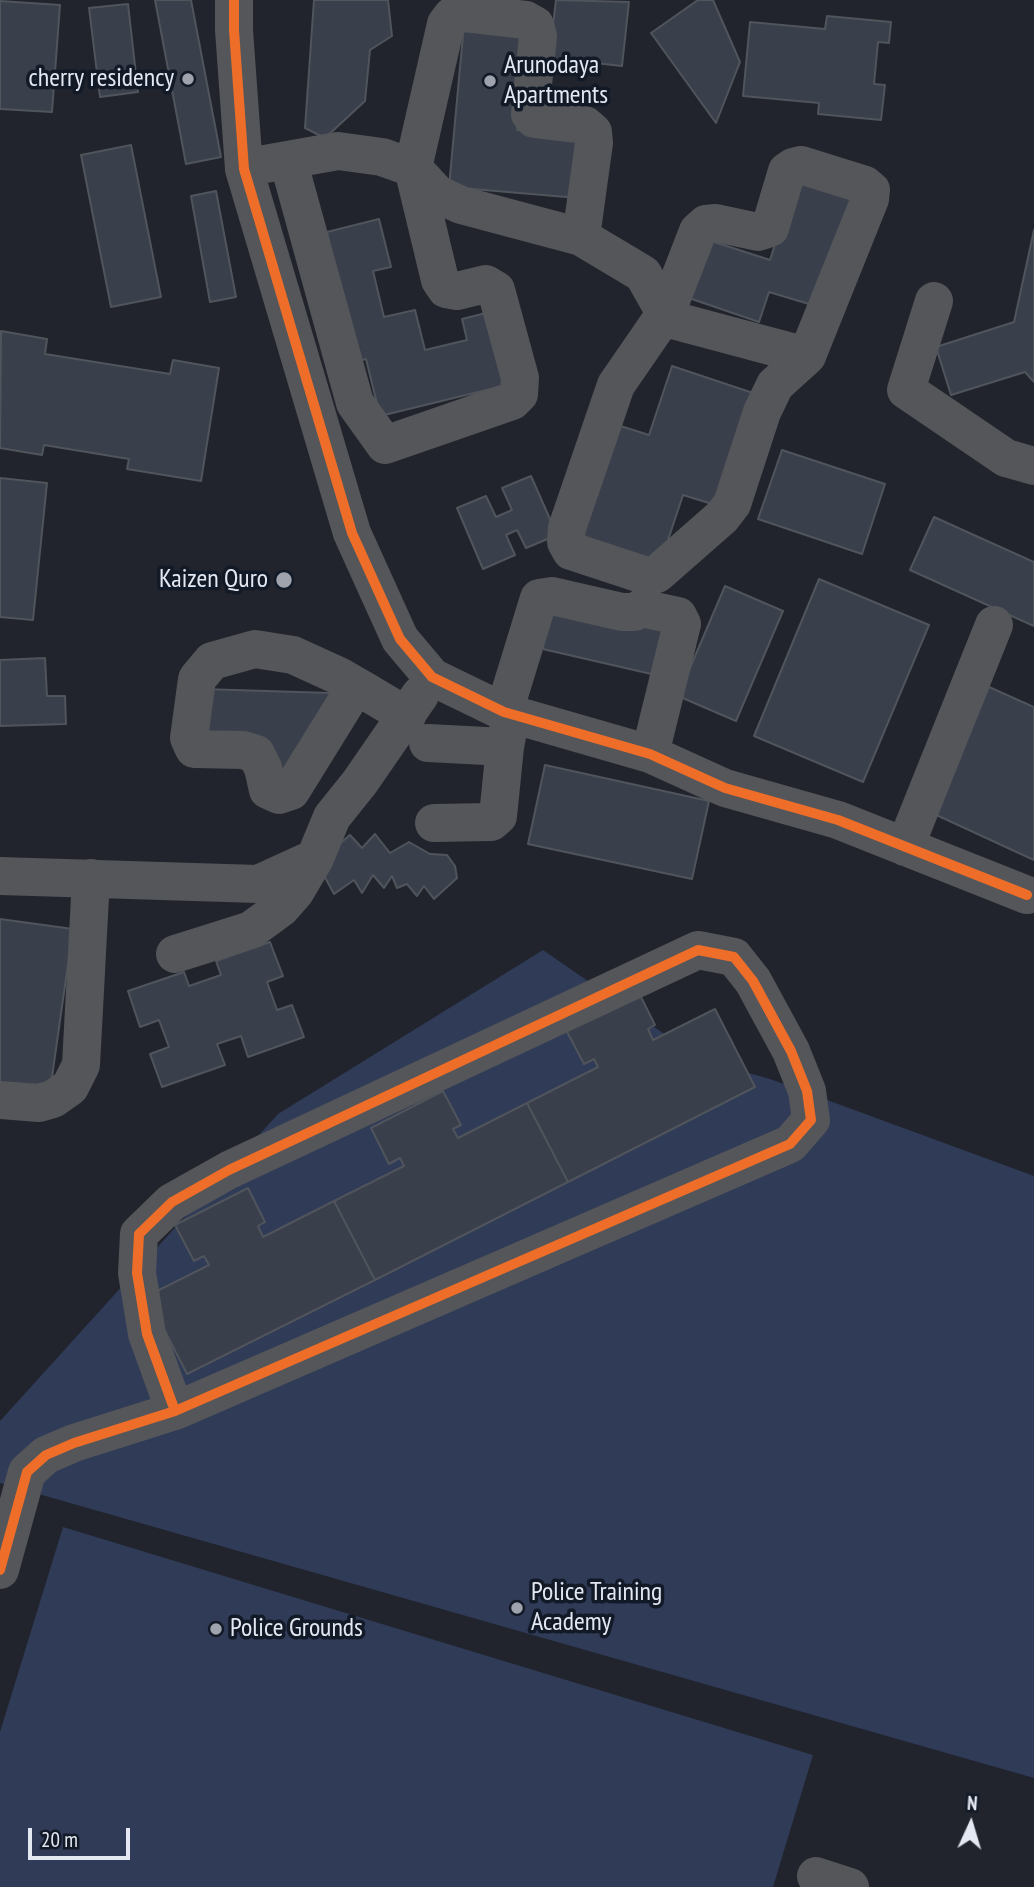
<!DOCTYPE html>
<style>
body{margin:0}
#map{position:relative;width:1034px;height:1887px;overflow:hidden;background:#21242c;font-family:"PT Sans Narrow",sans-serif}
canvas{display:block}
.north{position:absolute;left:936px;top:1789px;width:70px;height:70px;-webkit-text-stroke:5px #131a27;paint-order:stroke;rotate:4deg;font-size:19px;font-weight:700;line-height:28px;text-align:center;color:#e3e8f2}
.north::after{content:'';display:block;margin:auto;width:24px;height:32px;background:#e3e8f2;clip-path:polygon(50% 0,100% 100%,50% 72%,0 100%)}
.scale{position:absolute;left:28px;top:1828px;width:102px;height:32px;box-sizing:border-box;border:4px solid #e3e8f2;border-top:0;padding-left:9px;font-size:21px;line-height:24px;white-space:nowrap;color:#e3e8f2;-webkit-text-stroke:5px #131a27;paint-order:stroke}
</style>
<div id="map">
<canvas width="1034" height="1887"></canvas>
<div class="north">N</div>
<div class="scale">20 m</div>
</div>
<script>
const ctx = document.querySelector('canvas').getContext('2d');
ctx.lineJoin = 'round';
function fillPath(path, color) { ctx.fillStyle = color; ctx.fill(path, 'evenodd'); }
const poly = rows => new Path2D(rows.map(r => 'M' + r).join(''));
function stroke(path, color, width, dash) { ctx.strokeStyle = color; ctx.lineWidth = width; ctx.lineCap = dash ? 'butt' : 'round'; ctx.setLineDash(dash || []); ctx.stroke(path); }
function write(font, color, halo, rows, align = 'center') {
  ctx.font = font + ' "PT Sans Narrow",sans-serif'; ctx.lineWidth = 7; ctx.setLineDash([]); ctx.textBaseline = 'middle'; ctx.strokeStyle = halo; ctx.fillStyle = color; for (const [text, x, y, turn = 0] of rows) {
    ctx.save(); ctx.translate(x, y); ctx.rotate((+turn || 0) * Math.PI / 180); ctx.textAlign = isNaN(turn) ? turn : align; if (halo) ctx.strokeText(text, 0, 0); ctx.fillText(text, 0, 0); ctx.restore();
  }
}
const green = poly([
 [543,950,702,1060,770,1079,1034,1176,1034,1778,0,1483,0,1421,278,1114],
 [63,1527,813,1755,773,1887,0,1887,0,1732]
]);
const building = poly([
 [155,0,191,0,221,157,186,164,155,0],
 [314,0,388,0,392,36,370,50,365,101,325,138,305,128,314,0],
 [556,0,629,2,622,66,549,58,556,0],
 [698,0,713,0,740,62,716,123,651,33,698,0],
 [0,1,60,5,52,112,0,109,0,1],
 [128,4,138,92,100,97,89,8,128,4],
 [827,16,891,22,889,43,878,42,874,84,885,85,881,120,818,114,819,103,743,96,750,22,825,29,827,16],
 [464,24,523,31,517,130,585,136,578,198,449,187,464,24],
 [131,145,161,297,111,307,81,155,131,145],
 [798,173,864,195,819,307,769,292,759,322,686,297,705,239,770,260,798,173],
 [216,191,236,297,210,302,191,196,216,191],
 [379,219,391,267,373,271,384,317,415,310,425,350,467,340,462,319,490,312,507,385,380,416,366,359,350,363,327,232,379,219],
 [1034,230,1034,382,1025,372,951,395,936,347,1014,322,1034,230],
 [1,331,47,339,45,354,170,374,173,360,219,368,201,481,127,469,129,459,44,445,42,455,0,448,1,331],
 [672,366,759,395,722,507,683,495,660,564,573,535,611,423,649,435,672,366],
 [782,450,885,484,862,554,758,519,782,450],
 [531,476,557,535,526,548,517,530,506,535,515,555,483,569,457,508,486,496,496,517,512,510,502,488,531,476],
 [0,478,47,483,33,620,0,617,0,478],
 [934,517,1034,562,1034,626,910,570,934,517],
 [819,579,929,625,863,782,754,736,819,579],
 [725,586,783,611,736,721,678,696,725,586],
 [545,602,675,622,660,676,534,647,545,602],
 [45,658,47,696,65,696,66,724,0,726,0,660,45,658],
 [989,687,1034,707,1034,860,932,813,989,687],
 [202,689,331,693,291,781,203,736,202,689],
 [545,765,709,801,692,879,528,844,545,765],
 [375,834,390,853,409,842,430,854,447,855,455,866,457,878,434,899,424,886,417,896,407,884,397,888,392,876,384,888,373,875,362,893,354,880,334,894,321,870,331,851,350,835,362,848,375,834],
 [0,919,73,929,50,1091,0,1084,0,919],
 [270,942,283,976,267,982,277,1010,292,1005,304,1037,248,1057,241,1036,217,1044,225,1065,162,1087,150,1054,169,1047,159,1020,140,1027,128,991,184,972,189,986,221,975,216,961,270,942],
 [638,991,655,1025,648,1029,653,1040,715,1009,755,1087,568,1182,527,1103,598,1067,594,1059,584,1064,565,1028,638,991],
 [443,1091,461,1125,453,1129,458,1138,527,1103,568,1182,375,1280,334,1201,404,1166,400,1158,389,1164,371,1128,443,1091],
 [248,1188,265,1222,258,1226,263,1237,334,1201,375,1280,187,1374,147,1296,209,1265,204,1256,194,1261,175,1225,248,1188]
]);
const minor = poly([
 [234,0,234,30,244,169,352,533,400,639,432,677,504,712,650,754,725,788,838,820,1027,895],
 [288,160,355,403,385,445,512,401,519,394,520,378,496,290,486,284,457,291,446,289,440,280,413,168,446,24,452,16,465,13,526,20,535,25,538,36,530,114,534,119,585,125,593,132,594,143,581,237],
 [265,164,338,151,382,157,413,168,437,194,461,205,581,237,643,274,661,306,676,321,807,356],
 [801,165,865,185,871,190,870,199,807,356,775,385,762,412,732,504,722,517,657,574,647,576,571,551,566,542,567,528,616,385,667,311,698,231,706,224,716,223,758,232,770,228,787,171,793,167,801,165],
 [934,301,906,390,1006,458,1034,466],
 [356,686,291,791,279,795,268,790,263,768,256,754,243,750,194,749,189,738,197,679,212,661,255,649,293,655,339,676,365,691,407,716],
 [504,712,539,598,552,596,622,612,635,612,641,608,678,616,682,624,650,754],
 [428,743,505,747],
 [434,823,491,822,498,816,505,747,511,715],
 [905,847,994,625],
 [0,876,258,884,315,858],
 [175,954,251,930,281,908,295,892,315,858,332,817,360,782,420,695],
 [0,1100,39,1103,53,1099,70,1087,81,1065,91,878],
 [0,1570,27,1472,46,1455,74,1443,175,1411,790,1144,811,1120,807,1091,791,1051,753,981,734,957,698,950,229,1170,172,1202,139,1234,137,1273,147,1334,175,1411],
 [816,1876,850,1887]
]);
const cycleway = poly([
 [234,0,234,30,244,169,352,533,400,639,432,677,504,712,650,754,725,788,838,820,1027,895],
 [0,1570,27,1472,46,1455,74,1443,175,1411,790,1144,811,1120,807,1091,791,1051,753,981,734,957,698,950,229,1170,172,1202,139,1234,137,1273,147,1334,175,1411]
]);
const markers = [
 [188,79,7,"#9fa3ad"],
 [490,81,7,"#9fa3ad"],
 [284,580,9,"#9fa3ad"],
 [517,1608,7,"#9fa3ad"],
 [216,1629,7,"#9fa3ad"]
];
const poiNames = [
 ["Arunodaya",504,66],
 ["Apartments",504,96],
 ["cherry residency",174,79,"right"],
 ["Kaizen Quro",268,580,"right"],
 ["Police Training",531,1593],
 ["Academy",531,1623],
 ["Police Grounds",230,1629]
];
fillPath(green, '#2f3b57');
fillPath(building, '#3a3f4c');
stroke(building, '#50545b', 2);
stroke(minor, '#545659', 38);
stroke(cycleway, '#ee6e29', 10);
for (const [x, y, r, color] of markers) { const dot = new Path2D(); dot.arc(x, y, r, 0, 2 * Math.PI); ctx.fillStyle = color; ctx.fill(dot); stroke(dot, '#131a27', 2.5); }
write('26px', '#e3e8f2', '#131a27', poiNames, 'left');
</script>
